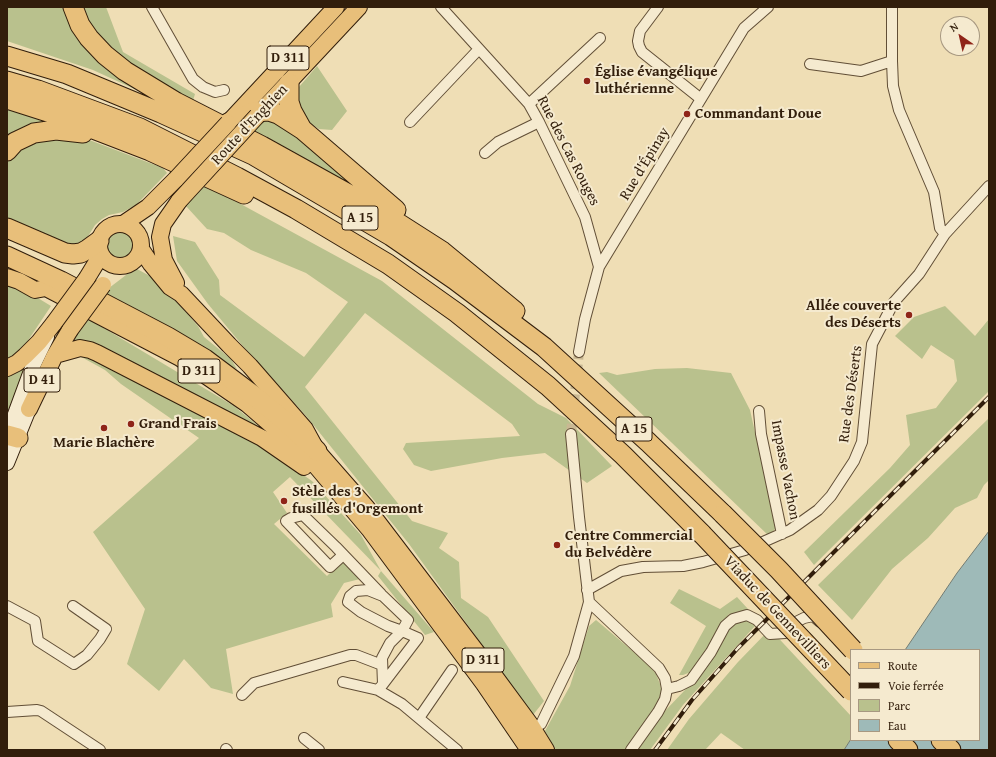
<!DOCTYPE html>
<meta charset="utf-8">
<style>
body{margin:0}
#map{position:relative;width:996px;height:757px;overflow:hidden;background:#efdeb5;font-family:"Gentium Book Plus",serif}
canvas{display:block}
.frame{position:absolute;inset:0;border:8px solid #321e0b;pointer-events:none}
.legend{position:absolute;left:850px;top:649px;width:130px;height:92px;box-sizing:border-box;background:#f5eacf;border:1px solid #a79881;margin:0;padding:5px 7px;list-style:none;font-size:12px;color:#321e0b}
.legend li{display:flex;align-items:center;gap:8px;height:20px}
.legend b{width:20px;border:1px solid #a79881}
.north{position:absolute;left:940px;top:16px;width:40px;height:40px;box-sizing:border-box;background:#f5eacf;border:1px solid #a79881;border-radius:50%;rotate:326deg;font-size:11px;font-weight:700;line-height:16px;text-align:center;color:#321e0b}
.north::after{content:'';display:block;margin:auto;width:14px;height:18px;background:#8f2418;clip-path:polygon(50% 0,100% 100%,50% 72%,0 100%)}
</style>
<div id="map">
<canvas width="996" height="757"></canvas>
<div class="frame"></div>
<ul class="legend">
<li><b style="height:5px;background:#e8bf7a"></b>Route</li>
<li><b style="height:5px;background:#321e0b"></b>Voie ferrée</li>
<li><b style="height:11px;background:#b9c18d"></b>Parc</li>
<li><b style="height:11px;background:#9ebab8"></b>Eau</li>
</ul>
<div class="north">N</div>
</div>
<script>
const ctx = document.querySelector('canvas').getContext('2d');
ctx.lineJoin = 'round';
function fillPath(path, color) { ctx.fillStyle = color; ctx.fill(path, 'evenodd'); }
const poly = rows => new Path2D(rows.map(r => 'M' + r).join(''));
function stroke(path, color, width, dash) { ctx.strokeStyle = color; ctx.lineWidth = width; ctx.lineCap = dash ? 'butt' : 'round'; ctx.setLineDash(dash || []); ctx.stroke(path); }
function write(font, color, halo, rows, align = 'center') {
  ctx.font = font + ' "Gentium Book Plus",serif'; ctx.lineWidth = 4; ctx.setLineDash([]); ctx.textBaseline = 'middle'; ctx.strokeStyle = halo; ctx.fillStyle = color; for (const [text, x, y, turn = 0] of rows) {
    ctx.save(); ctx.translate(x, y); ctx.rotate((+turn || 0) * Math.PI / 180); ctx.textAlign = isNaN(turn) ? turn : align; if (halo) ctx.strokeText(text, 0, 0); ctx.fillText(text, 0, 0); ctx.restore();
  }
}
const green = poly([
 [7,7,106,7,123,52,195,94,189,114,93,70,7,41],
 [317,66,347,111,332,130,319,129,305,120,298,106,299,87],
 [7,107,38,118,51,124,7,142],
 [279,118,369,196,252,131,264,119],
 [76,137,92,141,163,168,167,173,136,205,123,212,109,215,102,219,95,225,87,238,74,249,7,220,7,159,30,141],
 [204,184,382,281,538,404,566,418,612,466,587,483,545,453,502,458,431,471,414,465,403,449,406,443,520,436,512,424,365,313,305,387,412,521,448,533,439,548,459,562,461,598,488,617,544,701,533,715,409,544,307,417,242,345,208,304,177,261,173,236,195,242,219,280,220,295,304,357,348,302,306,273,251,250,224,233,207,229,185,205],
 '106 245a14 14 0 1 1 28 0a14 14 0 1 1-28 0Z',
 [137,269,159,281,198,326,204,337,231,359,237,369,224,364,186,336,104,294,109,288,130,272],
 [7,282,23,289,51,306,21,351,7,360],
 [945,306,975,336,989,319,989,391,814,565,804,552,890,468,910,445,906,415,936,408,957,381,954,360,931,345,922,359,895,336,914,317],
 [86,320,92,321,234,406,273,438,76,345,71,341],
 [78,352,217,420,273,454,312,481,361,535,381,571,434,632,425,635,378,576,381,571,290,477,273,492,287,513,274,524,327,576,343,560,360,579,344,583,331,604,333,617,226,649,233,694,211,688,184,659,159,691,127,664,145,609,93,532,199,438,121,384,105,370,74,353],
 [28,358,7,414,7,372],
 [687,368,731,373,750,410,775,522,775,529,769,536,599,373,607,372,617,375,655,369],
 [989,418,989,480,984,485,977,498,955,508,928,538,892,569,852,620,818,585],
 [679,589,720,609,737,597,748,609,745,613,729,614,701,661,691,672,683,675,679,675,706,626,670,603],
 [596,620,648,664,656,674,660,684,662,694,657,707,627,750,556,750,545,731,570,686,589,626],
 [748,620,755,626,683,705,650,750,638,750,664,712,704,670,726,631,734,623],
 [770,629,851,716,851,739,844,750,745,750,721,733,705,750,667,750,689,719,738,662]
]);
const water = poly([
 [989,531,989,750,844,750,851,739,979,740,979,650,905,650,957,573,989,531]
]);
const minorTunnel = poly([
 [571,434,579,352]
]);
const minor = poly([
 [152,7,193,79,203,87,215,92,224,90],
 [441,7,529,104,539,122,585,217,599,267],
 [658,7,640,31,638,41,639,46,642,52,701,99],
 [892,7,892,61,893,86,899,110,934,192,940,228,945,234],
 [810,64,861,71,892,61],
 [529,104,600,38],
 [410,122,479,49],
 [485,153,498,142,539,122],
 [579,352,585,319,599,267,744,28,768,7],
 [759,411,761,434,782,534],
 [343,555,330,567,286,521,291,518,303,515,336,547,381,594],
 [587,590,621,571,643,567,683,566,703,562,745,550,790,530,818,510,831,496,854,461,862,442,872,344,894,302,919,274,945,234,989,186],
 [589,602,659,668,665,678,667,689,679,686,691,680,711,652,725,626,733,619,747,615,757,620,770,634,785,633,798,621,804,618,813,616,820,622],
 [7,606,35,621,38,641,74,664,87,655,100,639,106,629,73,606],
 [343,682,378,690,402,704,457,750],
 [378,690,383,684,418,638,402,631,408,620,383,596,368,590,356,591,350,596,348,602,361,612,388,626,402,631,390,643,382,658,383,684],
 [242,695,254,683,350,655,356,655,382,665],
 [7,712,37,710,41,711,100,750],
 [419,718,452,670],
 [541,724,574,656,589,602,579,517,571,434],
 [304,738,319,750],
 [226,749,227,750],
 [631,750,658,712,665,699,667,689]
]);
const secondary = poly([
 [7,436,32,368,47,337],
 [7,463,29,409]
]);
const primary = poly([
 [257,116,359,7],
 [229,122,336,7],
 '99 245a21 21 0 1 1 42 0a21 21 0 1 1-42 0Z',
 [123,224,148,207,176,179],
 [141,249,151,264,170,287,181,294,229,345,250,366,305,429,317,451,367,508,482,659,530,724,546,750],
 [7,277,19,281,35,290,46,288,180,358,247,404,284,436,316,466,369,529,484,684,529,750],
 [87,278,101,255],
 [176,283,164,260,160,237,163,224,179,201],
 [55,355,80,348,90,350,97,353,262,438,304,467],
 [7,368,17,363,25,356,39,342,54,323],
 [29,409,55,355,70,330]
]);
const motorway = poly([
 [73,7,80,25,89,38,105,55,125,71,176,102,262,146,381,212,442,251,515,311],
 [7,56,67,74,161,113,253,155,391,236,455,280,544,347,648,442,723,514],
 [7,81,38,90,140,128,237,177,296,209,388,264,457,313,548,386,623,455,702,534],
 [289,83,289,102,292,111,302,129],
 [7,99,54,114,150,151,244,194],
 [228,123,254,112,269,111,278,114,303,130,396,210],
 [7,151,15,142,34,133,56,130,83,133],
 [7,228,65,253,73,254,81,253,88,249,99,241],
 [7,256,61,281,168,337,205,359,253,395,285,421,317,451],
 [7,435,18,438],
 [898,740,908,750],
 [941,740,951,750]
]);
const rail = poly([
 [655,750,692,700,738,648,989,397]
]);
const primaryBridge = poly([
 [176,179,228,123],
 [179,201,257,116],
 [54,323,87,278],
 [70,330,103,285]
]);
const motorwayBridge = poly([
 [723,514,779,570,853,650],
 [702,534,851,691]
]);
const markers = [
 [587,81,4,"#8f2418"],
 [687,114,4,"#8f2418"],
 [909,315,4,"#8f2418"],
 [131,424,4,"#8f2418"],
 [104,428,4,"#8f2418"],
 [284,501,4,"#8f2418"],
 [557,545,4,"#8f2418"]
];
const shields = [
 [288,58,42],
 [360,218,36],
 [199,371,42],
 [42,380,36],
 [634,429,36],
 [483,660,42]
];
const shieldNames = [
 ["D 311",288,58],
 ["A 15",360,218],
 ["D 311",199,371],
 ["D 41",42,380],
 ["A 15",634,429],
 ["D 311",483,660]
];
const poiNames = [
 ["Église évangélique",595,72],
 ["luthérienne",595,89],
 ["Commandant Doue",695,114],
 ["Allée couverte",901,306,"right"],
 ["des Déserts",901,323,"right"],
 ["Grand Frais",139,424],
 ["Marie Blachère",104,443,"center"],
 ["Stèle des 3",292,492],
 ["fusillés d'Orgemont",292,509],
 ["Centre Commercial",565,536],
 ["du Belvédère",565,553]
];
const streetNames = [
 ["Route d'Enghien",250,125,-47],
 ["Rue des Cas Rouges",568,151,63],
 ["Rue d'Épinay",645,164,-59],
 ["Rue des Déserts",851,394,-82],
 ["Impasse Vachon",785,470,79],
 ["Viaduc de Gennevilliers",777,613,47]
];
fillPath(green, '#b9c18d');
fillPath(water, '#9ebab8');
stroke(water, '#737c73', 1);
stroke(minorTunnel, '#c9b893', 10, [10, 5]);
stroke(minor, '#614e36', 12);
stroke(secondary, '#321e0b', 16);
stroke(primary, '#321e0b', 18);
stroke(motorway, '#321e0b', 21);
stroke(minor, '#f5eacf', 10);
stroke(secondary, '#f5eacf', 14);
stroke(primary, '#e8bf7a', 16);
stroke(motorway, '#e8bf7a', 19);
stroke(rail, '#321e0b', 4);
stroke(rail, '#f5eacf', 2.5, [8]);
stroke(primaryBridge, '#321e0b', 18, []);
stroke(motorwayBridge, '#321e0b', 21, []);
stroke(primaryBridge, '#e8bf7a', 16);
stroke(motorwayBridge, '#e8bf7a', 19);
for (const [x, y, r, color] of markers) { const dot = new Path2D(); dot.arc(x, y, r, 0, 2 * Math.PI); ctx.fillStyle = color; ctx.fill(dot); stroke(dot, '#f5eacf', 1.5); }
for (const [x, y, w] of shields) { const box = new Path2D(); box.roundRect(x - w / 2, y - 12, w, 24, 3); ctx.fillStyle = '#f5eacf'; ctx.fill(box); stroke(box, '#321e0b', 1); }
write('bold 14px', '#321e0b', null, shieldNames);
write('bold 15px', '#321e0b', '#f5eacf', poiNames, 'left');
write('15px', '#321e0b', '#f5eacf', streetNames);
</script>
